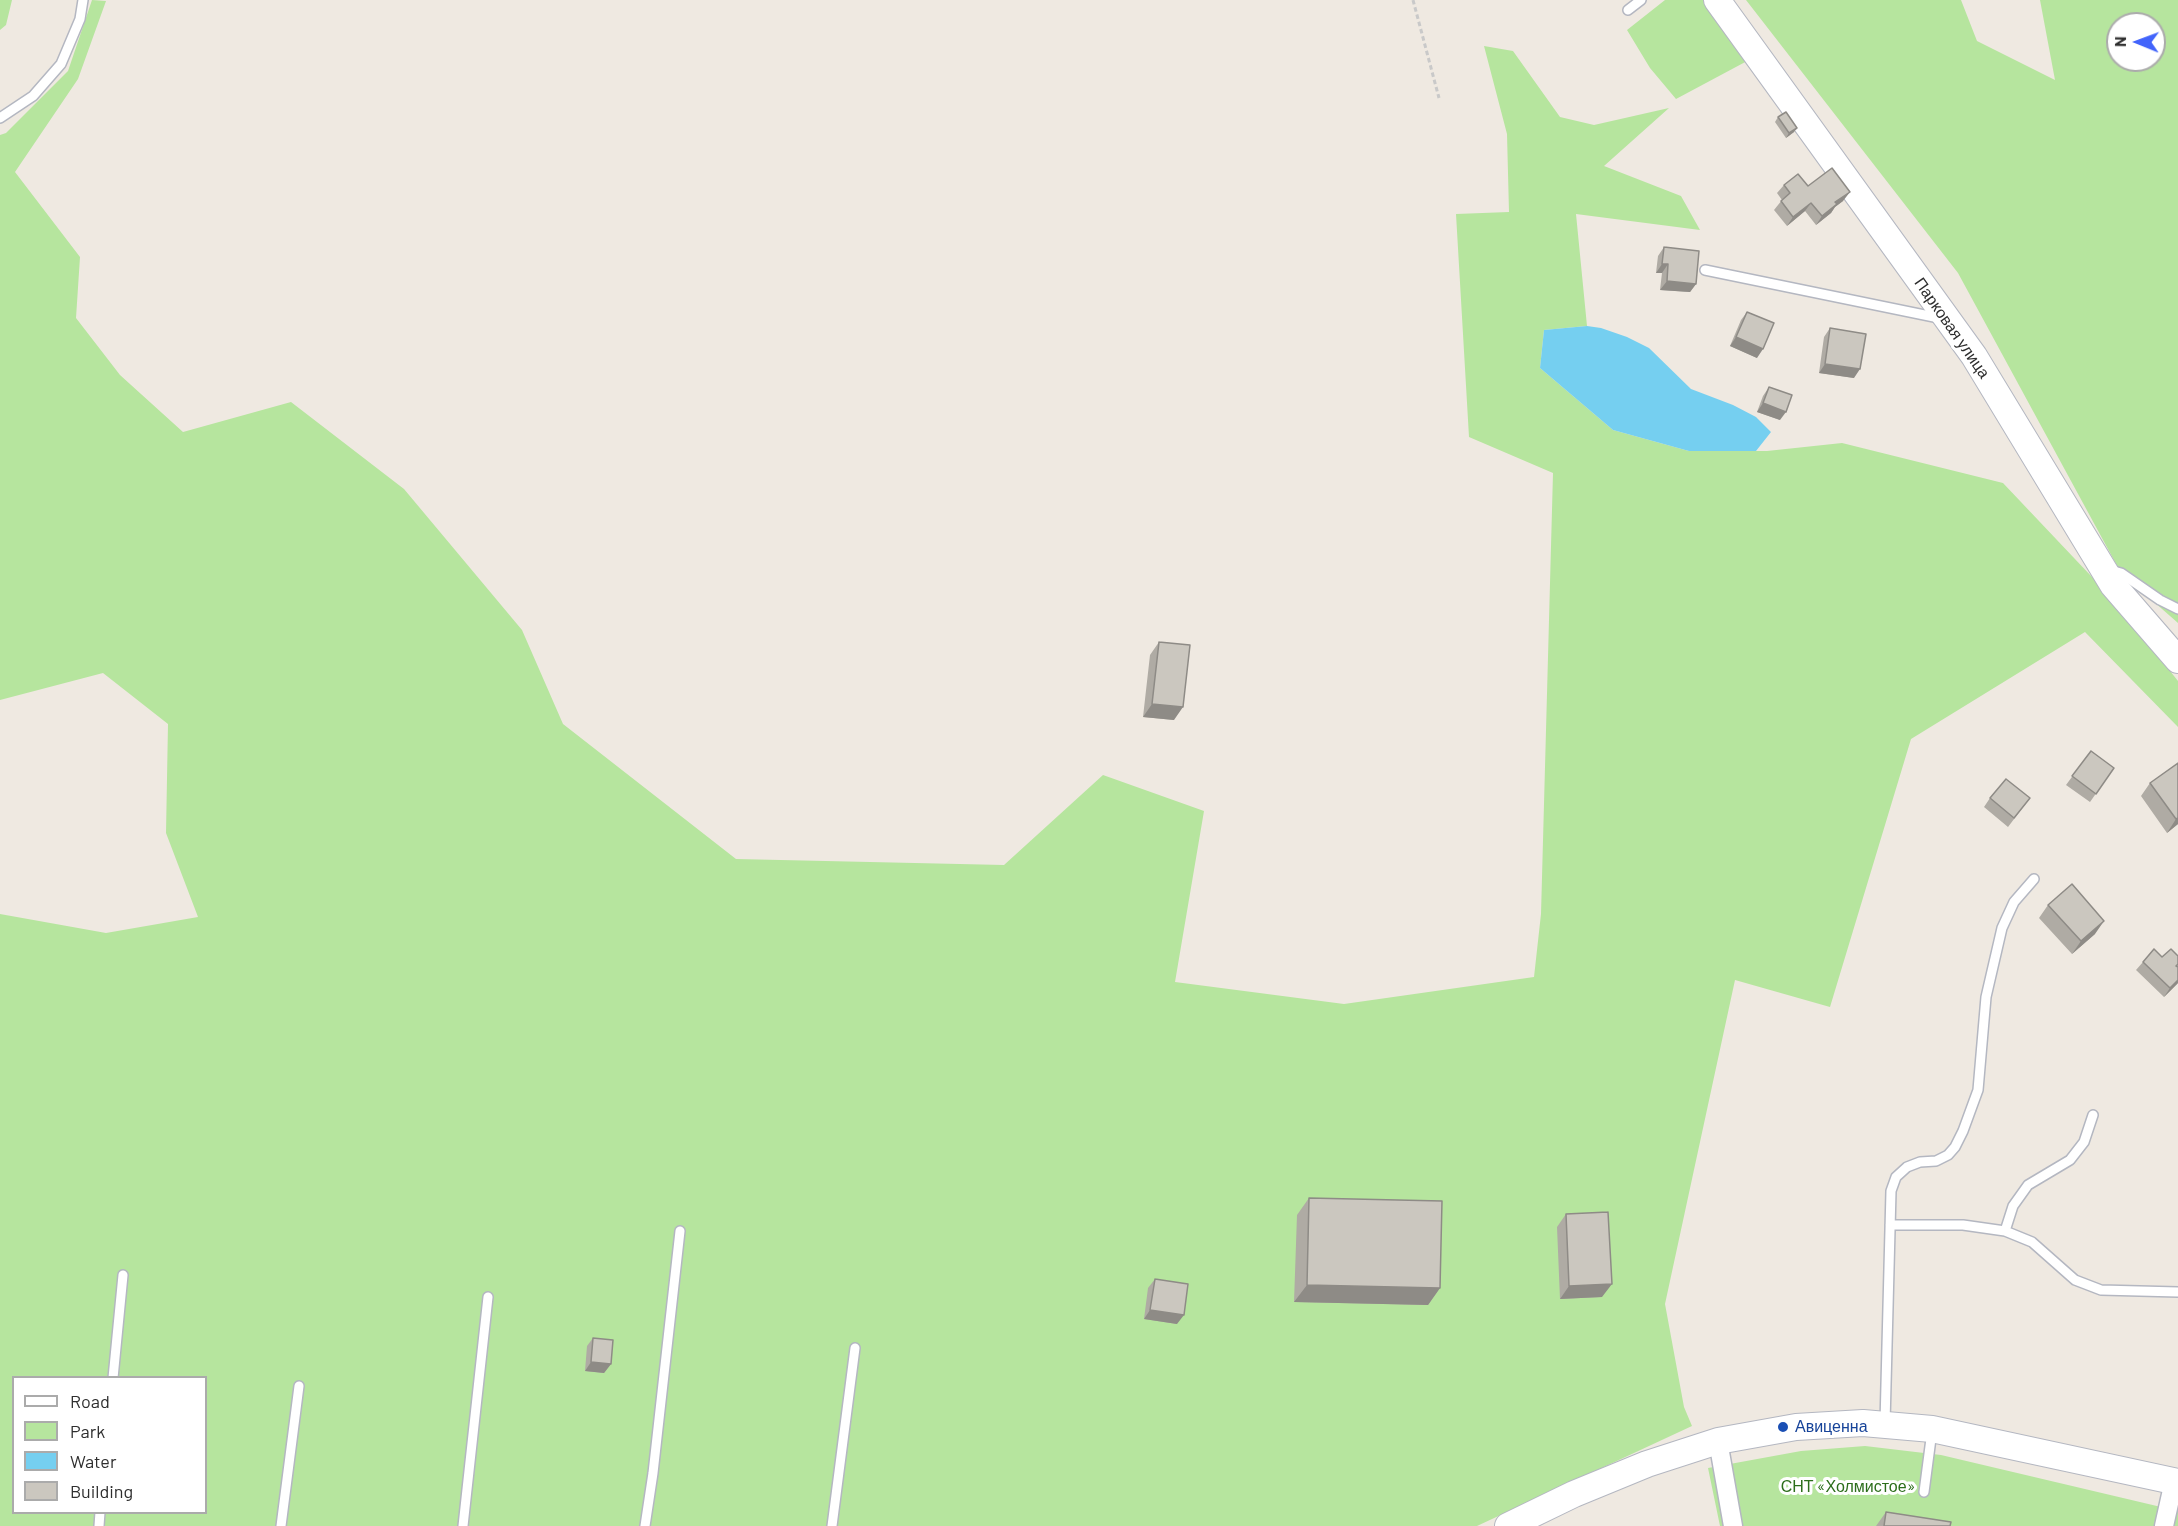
<!DOCTYPE html>
<meta charset="utf-8">
<style>
body{margin:0}
#map{position:relative;width:2178px;height:1526px;overflow:hidden;background:#efe9e1;font-family:Barlow,sans-serif}
canvas{display:block}
.legend{position:absolute;left:12px;top:1376px;width:195px;height:138px;box-sizing:border-box;background:#fff;border:2px solid #ababab;margin:0;padding:8px 10px;list-style:none;font-size:18px;color:#2e2e2e}
.legend li{display:flex;align-items:center;gap:12px;height:30px}
.legend b{width:30px;border:2px solid #ababab}
.north{position:absolute;left:2106px;top:12px;width:60px;height:60px;box-sizing:border-box;background:#fff;border:2px solid #ababab;border-radius:50%;rotate:271deg;font-size:16px;font-weight:700;line-height:24px;text-align:center;color:#2e2e2e}
.north::after{content:'';display:block;margin:auto;width:21px;height:27px;background:#4264fb;clip-path:polygon(50% 0,100% 100%,50% 72%,0 100%)}
</style>
<div id="map">
<canvas width="2178" height="1526"></canvas>
<ul class="legend">
<li><b style="height:8px;background:#fff"></b>Road</li>
<li><b style="height:16px;background:#b6e59e"></b>Park</li>
<li><b style="height:16px;background:#75cff0"></b>Water</li>
<li><b style="height:16px;background:#cbc7bf"></b>Building</li>
</ul>
<div class="north">N</div>
</div>
<script>
const ctx = document.querySelector('canvas').getContext('2d');
ctx.lineJoin = 'round';
function fillPath(path, color) { ctx.fillStyle = color; ctx.fill(path, 'evenodd'); }
const poly = rows => new Path2D(rows.map(r => 'M' + r).join(''));
function stroke(path, color, width, dash) { ctx.strokeStyle = color; ctx.lineWidth = width; ctx.lineCap = dash ? 'butt' : 'round'; ctx.setLineDash(dash || []); ctx.stroke(path); }
function write(font, color, halo, rows, align = 'center') {
  ctx.font = font + ' Barlow,sans-serif'; ctx.lineWidth = 6; ctx.setLineDash([]); ctx.textBaseline = 'middle'; ctx.strokeStyle = halo; ctx.fillStyle = color; for (const [text, x, y, turn = 0] of rows) {
    ctx.save(); ctx.translate(x, y); ctx.rotate((+turn || 0) * Math.PI / 180); ctx.textAlign = isNaN(turn) ? turn : align; if (halo) ctx.strokeText(text, 0, 0); ctx.fillText(text, 0, 0); ctx.restore();
  }
}
const green = poly([
 [0,0,12,0,6,25,0,30],
 [92,0,106,1,78,79,15,172,80,257,76,318,120,375,183,432,291,402,404,489,522,630,563,724,736,859,1004,865,1103,775,1204,811,1175,982,1344,1004,1534,977,1541,914,1553,473,1469,437,1456,214,1509,212,1507,134,1484,46,1513,51,1560,117,1594,125,1669,108,1604,166,1681,196,1700,230,1576,214,1587,326,1544,330,1540,368,1613,430,1689,451,1767,451,1842,443,2003,483,2110,596,2178,681,2178,727,2085,632,1911,739,1830,1007,1735,980,1665,1304,1684,1407,1692,1426,1477,1526,0,1526,0,914,106,933,198,917,166,833,168,724,103,673,0,700,0,135,6,133,68,71],
 [14,1378,206,1378,206,1512,14,1512],
 [1665,0,1706,0,1749,60,1676,99,1650,68,1627,30],
 [1746,0,1961,0,1977,41,2055,80,2040,0,2178,0,2178,623,2121,573,1958,273],
 [2118,24,2154,24,2154,60,2118,60],
 [1865,1446,1941,1455,2178,1511,2178,1526,1720,1526,1708,1468,1801,1451]
]);
const water = poly([
 [1587,326,1601,328,1627,337,1649,348,1691,389,1733,405,1756,417,1771,432,1756,451,1689,451,1613,430,1540,368,1544,330]
]);
const path = poly([
 [1413,0,1439,98]
]);
const lane = poly([
 [1628,10,1641,0],
 [0,118,33,96,61,64,80,19,83,0],
 [1705,270,1939,318],
 [2110,570,2121,573,2160,600,2178,609],
 [1890,1225,1963,1225,2005,1231,2032,1242,2075,1280,2101,1290,2178,1292],
 [2005,1231,2013,1206,2028,1185,2070,1160,2084,1142,2093,1115],
 [113,1378,123,1275],
 [1885,1423,1891,1191,1896,1177,1907,1167,1920,1162,1936,1161,1948,1155,1955,1147,1963,1131,1978,1090,1986,997,2002,928,2014,902,2034,879],
 [1924,1492,1932,1431],
 [99,1526,100,1512],
 [281,1526,299,1386],
 [463,1526,488,1297],
 [645,1526,653,1473,680,1231],
 [832,1526,855,1348]
]);
const street = poly([
 [1718,1441,1733,1526],
 [2164,1526,2174,1481]
]);
const secondary = poly([
 [1717,0,1974,356,2113,585,2178,660],
 [1508,1526,1574,1494,1647,1464,1718,1441,1796,1427,1863,1423,1932,1429,2178,1482]
]);
const wall = poly([
 [1778,117,1794,132,1786,138,1775,122],
 [1784,185,1808,186,1843,201,1835,207,1831,213,1816,225,1805,211,1787,226,1774,210,1782,200,1777,193],
 [1664,247,1696,284,1690,292,1660,290,1662,273,1656,273,1658,256],
 [1747,312,1757,358,1730,346,1741,320],
 [1830,328,1854,378,1819,373,1824,337],
 [1769,387,1780,420,1757,412,1763,396],
 [1159,642,1174,720,1143,717,1150,655],
 [2091,751,2114,768,2090,802,2066,785],
 [2178,763,2178,824,2167,833,2141,796,2150,783],
 [1990,798,2030,798,2008,827,1984,807],
 [2048,905,2095,934,2072,954,2039,918],
 [2178,956,2178,983,2164,997,2136,970,2143,962,2162,957],
 [1309,1198,1440,1288,1428,1305,1294,1302,1297,1215],
 [1566,1214,1602,1297,1560,1299,1557,1227],
 [1155,1279,1177,1324,1144,1319,1148,1288],
 [593,1338,611,1364,604,1373,585,1371,587,1346],
 [1886,1512,1950,1526,1876,1526]
]);
const shadedWall = poly([
 [1797,128,1794,132,1786,138,1789,133],
 [1850,192,1843,201,1835,207,1831,213,1816,225,1822,216,1835,202],
 [1811,203,1805,211,1787,226,1793,217],
 [1662,264,1668,264,1662,273,1656,273],
 [1667,281,1696,284,1690,292,1660,290],
 [1736,337,1763,349,1757,358,1730,346],
 [1825,364,1860,369,1854,378,1819,373],
 [1763,403,1786,412,1780,420,1757,412],
 [1152,704,1183,707,1174,720,1143,717],
 [2178,818,2178,824,2167,833,2176,819],
 [2104,921,2095,934,2072,954,2081,941],
 [2178,980,2178,983,2164,997,2170,988],
 [1612,1284,1602,1297,1560,1299,1569,1286],
 [1307,1285,1440,1288,1428,1305,1294,1302],
 [1150,1310,1184,1315,1177,1324,1144,1319],
 [591,1362,611,1364,604,1373,585,1371]
]);
const building = poly([
 [1786,112,1797,128,1789,133,1778,117,1786,112],
 [1832,168,1850,192,1835,202,1837,204,1822,216,1811,203,1793,217,1781,201,1790,193,1784,185,1798,174,1808,186,1832,168],
 [1664,247,1699,251,1696,284,1667,281,1668,264,1662,264,1664,247],
 [1747,312,1774,323,1763,349,1736,337,1747,312],
 [1830,328,1866,334,1860,369,1825,364,1830,328],
 [1769,387,1792,395,1786,412,1763,403,1769,387],
 [1159,642,1190,645,1183,707,1152,704,1159,642],
 [2091,751,2114,768,2096,794,2072,776,2091,751],
 [2178,763,2178,818,2176,819,2150,783,2178,763],
 [2006,779,2030,798,2014,818,1990,798,2006,779],
 [2072,884,2104,921,2081,941,2048,905,2072,884],
 [2154,949,2162,957,2171,949,2178,956,2178,964,2176,966,2178,967,2178,980,2170,988,2143,962,2154,949],
 [1309,1198,1442,1201,1440,1288,1307,1285,1309,1198],
 [1608,1212,1612,1284,1569,1286,1566,1214,1608,1212],
 [1155,1279,1188,1284,1184,1315,1150,1310,1155,1279],
 [593,1338,613,1340,611,1364,591,1362,593,1338],
 [1886,1512,1951,1522,1950,1526,1884,1526,1886,1512]
]);
const markers = [
 [1783,1427,6,"#1a4fb4"]
];
const streetNames = [
 ["Парковая улица",1952,328,55]
];
const transitNames = [
 ["Авиценна",1795,1427]
];
const parkNames = [
 ["СНТ «Холмистое»",1848,1487]
];
fillPath(green, '#b6e59e');
fillPath(water, '#75cff0');
stroke(lane, '#b4b7c1', 12);
stroke(street, '#b4b7c1', 21);
stroke(secondary, '#b4b7c1', 28);
stroke(path, '#c9c9c9', 3, [4.5, 3]);
stroke(lane, '#fff', 9);
stroke(street, '#fff', 18);
stroke(secondary, '#fff', 26);
fillPath(wall, '#afaba4');
fillPath(shadedWall, '#8e8b86');
fillPath(building, '#cbc7bf');
stroke(building, '#8e8b86', 1.5);
for (const [x, y, r, color] of markers) { const dot = new Path2D(); dot.arc(x, y, r, 0, 2 * Math.PI); ctx.fillStyle = color; ctx.fill(dot); stroke(dot, '#fff', 2); }
write('16px', '#2e2e2e', '#fff', streetNames);
write('16px', '#164399', '#fff', transitNames, 'left');
write('16px', '#2c6e1b', '#fff', parkNames);
</script>
